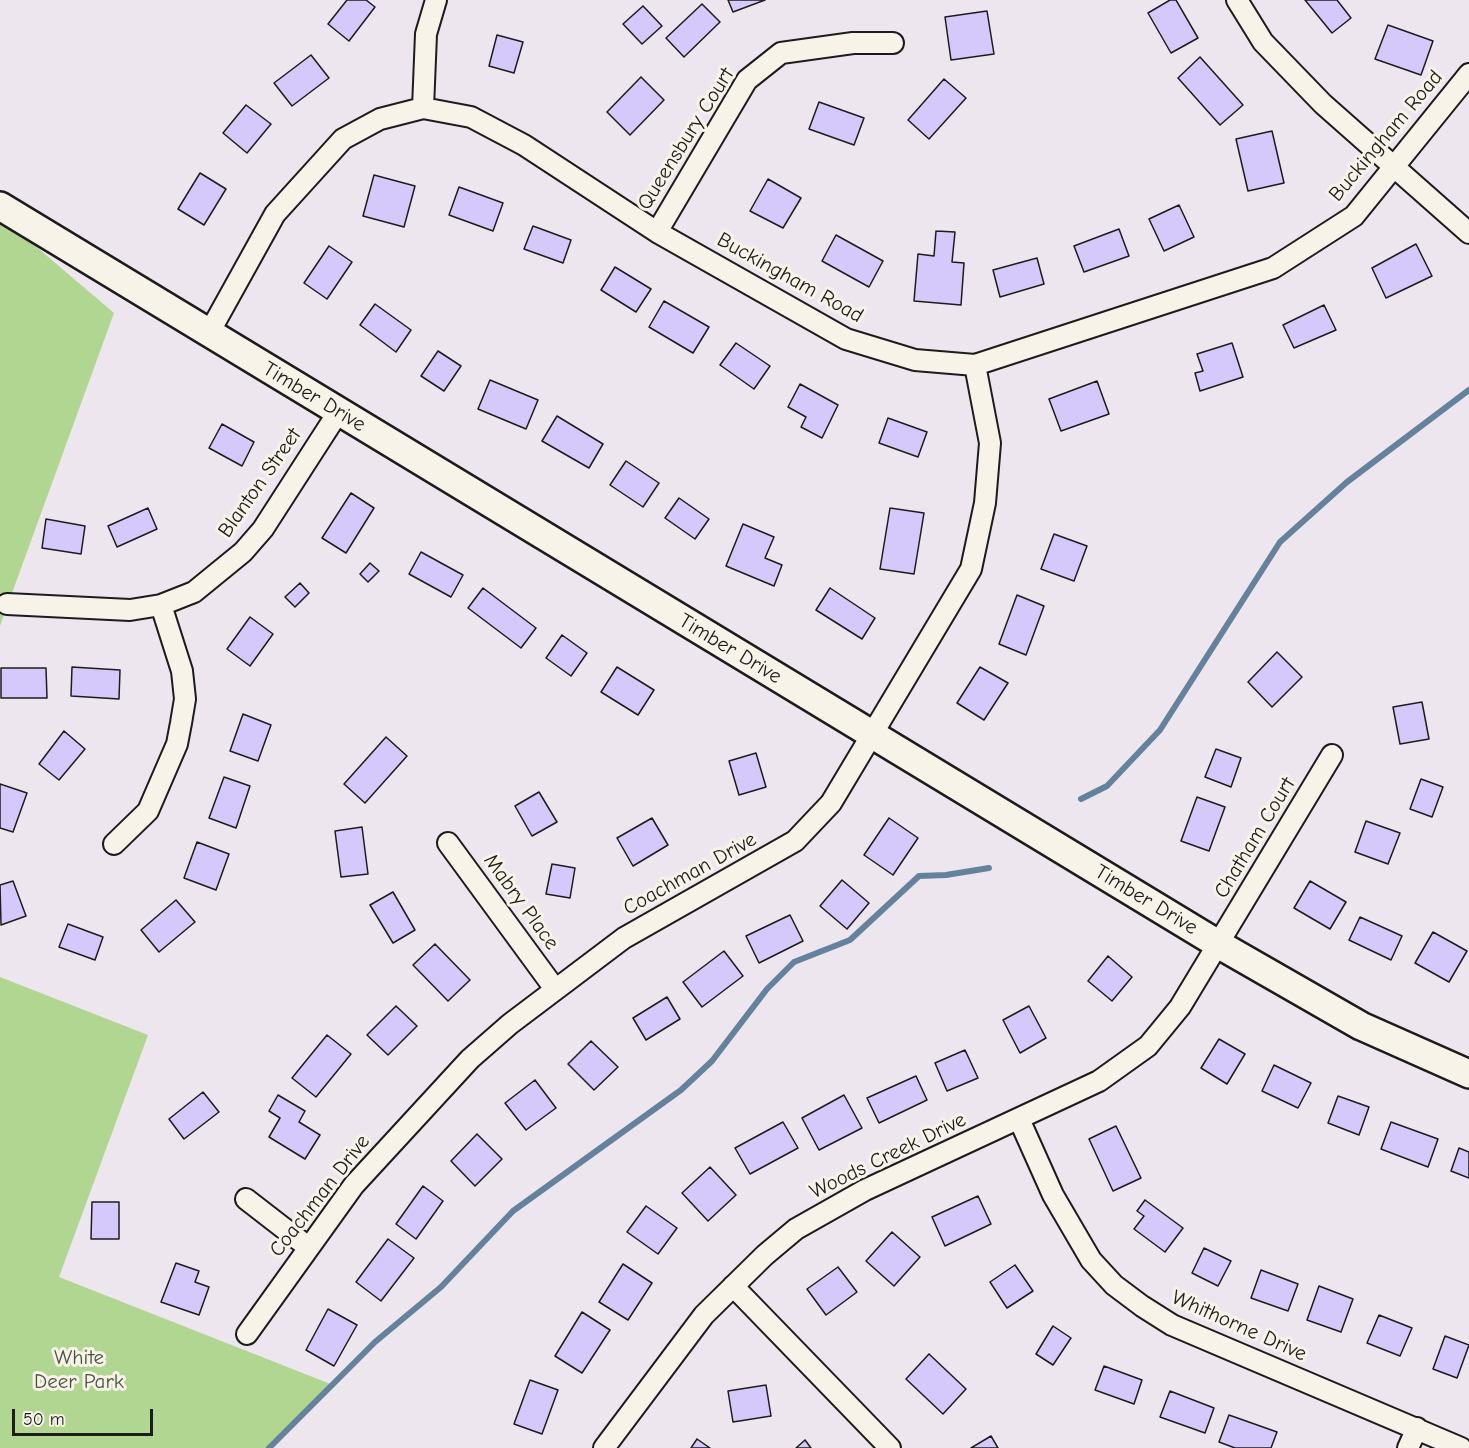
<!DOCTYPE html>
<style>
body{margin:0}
#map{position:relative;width:1469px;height:1448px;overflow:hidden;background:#ede6ee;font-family:"Comic Neue",sans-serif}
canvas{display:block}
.scale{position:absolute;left:12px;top:1409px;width:141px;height:27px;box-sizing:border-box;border:3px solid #1c1c1c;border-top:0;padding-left:8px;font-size:18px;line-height:21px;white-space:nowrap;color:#1c1c1c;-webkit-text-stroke:4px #f7f3e8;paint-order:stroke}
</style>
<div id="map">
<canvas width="1469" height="1448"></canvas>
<div class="scale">50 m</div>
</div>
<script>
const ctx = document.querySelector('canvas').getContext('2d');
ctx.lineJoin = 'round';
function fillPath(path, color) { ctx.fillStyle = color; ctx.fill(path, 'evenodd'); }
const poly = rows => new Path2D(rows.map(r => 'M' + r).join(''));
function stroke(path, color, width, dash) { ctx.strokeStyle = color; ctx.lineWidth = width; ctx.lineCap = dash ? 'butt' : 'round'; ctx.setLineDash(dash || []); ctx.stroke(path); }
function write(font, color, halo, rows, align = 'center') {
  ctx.font = font + ' "Comic Neue",sans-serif'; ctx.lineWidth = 6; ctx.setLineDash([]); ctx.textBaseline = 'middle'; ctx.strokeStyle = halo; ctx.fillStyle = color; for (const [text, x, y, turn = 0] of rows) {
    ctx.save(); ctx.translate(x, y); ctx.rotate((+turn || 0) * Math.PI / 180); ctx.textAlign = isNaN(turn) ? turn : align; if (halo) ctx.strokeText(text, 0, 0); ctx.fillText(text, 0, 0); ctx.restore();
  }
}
const green = poly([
 [0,216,114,313,0,626],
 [0,977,148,1035,59,1277,333,1385,269,1448,0,1448]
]);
const stream = poly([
 [1081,799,1107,786,1160,730,1280,542,1347,482,1469,390],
 [269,1448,375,1342,441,1287,513,1211,681,1090,712,1061,767,989,794,962,850,940,919,876,946,875,989,868]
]);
const building = poly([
 [347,0,366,0,375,7,349,41,328,24,347,0],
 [728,0,765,0,733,12,728,0],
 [1170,0,1176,0,1198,38,1171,53,1148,13,1170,0],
 [1305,0,1337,0,1351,18,1332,33,1305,0],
 [702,4,720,22,684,57,666,38,702,4],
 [643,6,662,26,642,44,623,24,643,6],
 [987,11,994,54,951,60,945,17,987,11],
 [1388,25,1433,41,1421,75,1375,59,1388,25],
 [497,35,523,42,514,73,489,66,497,35],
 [311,55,329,78,292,106,274,83,311,55],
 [1200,57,1243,105,1220,125,1178,78,1200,57],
 [641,77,664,100,630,135,607,112,641,77],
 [944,79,966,98,929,139,908,120,944,79],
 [819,102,864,118,854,145,809,129,819,102],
 [246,105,271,124,247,153,223,133,246,105],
 [1272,131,1284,183,1248,191,1236,139,1272,131],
 [200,173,226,189,204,225,178,209,200,173],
 [374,175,415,186,404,227,363,216,374,175],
 [768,179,801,198,783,228,750,211,768,179],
 [459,187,503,203,493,231,449,215,459,187],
 [1179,205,1194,237,1164,251,1149,219,1179,205],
 [533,226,571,240,563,263,524,249,533,226],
 [1119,229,1129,256,1084,272,1074,246,1119,229],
 [936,231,955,232,952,262,964,263,961,305,914,301,918,254,934,256,936,231],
 [836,235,883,261,869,287,822,261,836,235],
 [1416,244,1432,276,1386,298,1372,268,1416,244],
 [329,246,352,262,327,299,304,283,329,246],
 [1037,258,1044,284,1000,297,993,270,1037,258],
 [615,267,651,289,636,312,601,290,615,267],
 [664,301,709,327,693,353,649,327,664,301],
 [375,304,411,330,396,352,360,325,375,304],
 [1324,305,1336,330,1294,348,1283,325,1324,305],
 [736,343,770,366,754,389,720,365,736,343],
 [1232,343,1243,377,1200,391,1195,373,1203,371,1197,354,1232,343],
 [438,351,461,366,444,391,421,376,438,351],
 [490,380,538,400,526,429,478,409,490,380],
 [1097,381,1109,414,1061,431,1049,399,1097,381],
 [800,384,838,405,822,438,801,427,806,417,788,407,800,384],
 [557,416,603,444,589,468,542,441,557,416],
 [888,418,927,432,918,457,879,443,888,418],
 [222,424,254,442,242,466,209,448,222,424],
 [626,461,659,483,643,507,610,485,626,461],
 [351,493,374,508,346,553,322,538,351,493],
 [679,498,709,519,695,539,665,518,679,498],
 [148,508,157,529,117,547,108,526,148,508],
 [890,508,924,513,914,574,880,569,890,508],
 [46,519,85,526,81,554,42,548,46,519],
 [743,524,774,537,765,558,782,565,774,586,726,566,743,524],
 [1054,534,1087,546,1074,581,1041,569,1054,534],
 [421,552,463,575,451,597,409,574,421,552],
 [370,563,379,571,368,582,360,574,370,563],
 [300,583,309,593,295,607,285,597,300,583],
 [483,588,536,628,521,648,468,608,483,588],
 [830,588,875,618,862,639,816,610,830,588],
 [1017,595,1044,606,1026,655,999,644,1017,595],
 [250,617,273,634,250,666,227,649,250,617],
 [562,635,587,653,571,676,546,658,562,635],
 [1277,652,1302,677,1272,707,1248,682,1277,652],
 [72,667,120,670,119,699,71,696,72,667],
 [617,667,654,690,638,715,601,692,617,667],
 [980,667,1008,683,984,720,957,703,980,667],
 [1,668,46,668,47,698,1,698,1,668],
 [1422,702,1429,739,1400,744,1393,707,1422,702],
 [243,714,271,725,258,761,230,751,243,714],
 [64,731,85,749,59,780,39,764,64,731],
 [386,737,407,756,365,803,344,784,386,737],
 [1216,749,1241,758,1231,787,1205,777,1216,749],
 [756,753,766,787,739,795,729,761,756,753],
 [224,777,250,786,236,828,209,818,224,777],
 [1421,779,1443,787,1432,817,1410,809,1421,779],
 [0,784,27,793,13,832,0,828,0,784],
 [539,792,557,822,532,836,515,806,539,792],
 [1197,797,1225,807,1209,851,1181,841,1197,797],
 [652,818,668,845,633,866,617,838,652,818],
 [889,818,918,838,893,875,864,855,889,818],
 [1366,821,1400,833,1388,864,1355,852,1366,821],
 [362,827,368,874,341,877,335,831,362,827],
 [197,842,229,854,216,890,184,878,197,842],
 [552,864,575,868,570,898,546,894,552,864],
 [842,880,869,903,847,929,820,906,842,880],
 [13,881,26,916,1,925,0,885,13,881],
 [1310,881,1346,902,1330,929,1294,908,1310,881],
 [393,892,415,930,393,943,370,905,393,892],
 [176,900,195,922,159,952,141,930,176,900],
 [790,915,803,941,759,963,746,936,790,915],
 [1360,917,1402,936,1391,960,1349,940,1360,917],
 [68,924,103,937,95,960,59,947,68,924],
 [1433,932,1467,951,1449,982,1415,963,1433,932],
 [435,944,470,980,448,1001,413,965,435,944],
 [724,951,743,976,702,1007,683,982,724,951],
 [1108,956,1132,977,1112,1001,1088,981,1108,956],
 [667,997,680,1019,646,1040,633,1018,667,997],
 [396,1006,417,1026,388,1055,367,1035,396,1006],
 [1029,1006,1046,1038,1020,1053,1003,1020,1029,1006],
 [327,1035,351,1054,316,1097,292,1078,327,1035],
 [1219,1039,1245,1054,1227,1084,1201,1068,1219,1039],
 [591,1041,618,1067,594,1090,568,1064,591,1041],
 [965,1050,978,1078,947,1091,935,1063,965,1050],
 [1274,1065,1311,1083,1298,1108,1262,1091,1274,1065],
 [916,1076,927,1100,879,1123,867,1098,916,1076],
 [535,1080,556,1108,526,1130,505,1103,535,1080],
 [203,1092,219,1112,184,1139,169,1119,203,1092],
 [278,1095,305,1111,299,1122,320,1135,305,1159,269,1137,280,1118,269,1111,278,1095],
 [844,1095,862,1128,819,1150,802,1118,844,1095],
 [1338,1096,1369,1107,1359,1135,1328,1123,1338,1096],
 [783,1122,798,1148,750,1174,735,1148,783,1122],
 [1391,1122,1438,1139,1428,1167,1381,1149,1391,1122],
 [1116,1126,1141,1178,1113,1191,1089,1139,1116,1126],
 [477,1134,502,1159,475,1186,451,1161,477,1134],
 [1459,1148,1469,1152,1469,1178,1451,1171,1459,1148],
 [710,1167,736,1195,708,1221,682,1193,710,1167],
 [423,1186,443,1201,416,1239,396,1224,423,1186],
 [978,1196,991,1224,945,1246,932,1217,978,1196],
 [1145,1200,1183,1228,1165,1252,1134,1229,1144,1216,1137,1211,1145,1200],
 [92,1202,119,1202,119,1239,91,1239,92,1202],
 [646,1206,677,1228,658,1254,627,1232,646,1206],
 [892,1232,920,1257,894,1286,866,1261,892,1232],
 [388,1239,414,1258,381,1301,356,1282,388,1239],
 [1204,1248,1231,1261,1218,1286,1192,1273,1204,1248],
 [176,1263,199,1271,195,1282,209,1287,199,1315,161,1302,176,1263],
 [623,1264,652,1283,628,1320,599,1302,623,1264],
 [1015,1265,1033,1291,1007,1308,990,1282,1015,1265],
 [838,1267,857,1292,826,1315,807,1289,838,1267],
 [1261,1270,1298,1284,1288,1311,1251,1298,1261,1270],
 [1319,1286,1353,1299,1341,1332,1307,1320,1319,1286],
 [328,1309,357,1325,334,1366,306,1350,328,1309],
 [582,1312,610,1330,582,1373,555,1356,582,1312],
 [1379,1315,1412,1328,1400,1356,1367,1343,1379,1315],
 [1053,1326,1071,1338,1053,1365,1036,1354,1053,1326],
 [1445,1336,1469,1345,1457,1378,1433,1369,1445,1336],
 [929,1354,966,1389,943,1414,906,1379,929,1354],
 [1104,1366,1142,1380,1134,1404,1095,1390,1104,1366],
 [530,1380,558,1390,542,1434,514,1424,530,1380],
 [766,1385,771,1416,733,1422,728,1391,766,1385],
 [1170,1391,1214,1408,1205,1433,1160,1417,1170,1391],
 [1229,1415,1277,1432,1271,1448,1235,1448,1219,1442,1229,1415],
 [991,1436,998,1448,971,1448,991,1436],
 [697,1439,710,1448,691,1448,697,1439],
 [805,1440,811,1448,796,1448,805,1440]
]);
const street = poly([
 [1237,0,1263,42,1323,104,1469,233],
 [423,108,426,34,436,0],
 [657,232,747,80,781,53,853,43,893,43],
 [209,333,275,214,343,139,380,119,423,108,471,117,524,145,657,232,846,339,915,360,975,365,1273,268,1354,216,1469,74],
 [7,604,130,610,161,605,194,592,243,552,263,529,339,411],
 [448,843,555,989],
 [114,844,148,811,177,744,181,723,185,699,182,671,161,605],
 [1019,1119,1053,1195,1091,1260,1114,1285,1142,1306,1172,1325,1461,1448],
 [246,1199,308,1247],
 [733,1286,890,1448],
 [247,1334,354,1185,470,1059,510,1024,624,938,795,841,831,803,971,569,985,503,990,443,975,365],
 [604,1448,704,1315,765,1255,796,1229,865,1190,1099,1081,1148,1046,1180,1007,1332,755],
 [1408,1448,1417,1428]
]);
const secondary = poly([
 [0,206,1218,944,1361,1026,1469,1074]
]);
const streetNames = [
 ["Buckingham Road",1386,136,-50],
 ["Queensbury Court",686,139,-58],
 ["Buckingham Road",790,278,29],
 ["Timber Drive",314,397,31],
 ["Blanton Street",260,483,-55],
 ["Timber Drive",730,649,31],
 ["Chatham Court",1255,838,-59],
 ["Coachman Drive",690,874,-29],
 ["Timber Drive",1146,900,31],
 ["Mabry Place",521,902,54],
 ["Woods Creek Drive",888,1156,-26],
 ["Coachman Drive",320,1196,-52],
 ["Whithorne Drive",1239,1326,24]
];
const parkNames = [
 ["White",79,1358],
 ["Deer Park",79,1382]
];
fillPath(green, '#b1d691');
stroke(stream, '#65829c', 6);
fillPath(building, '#d5c9fb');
stroke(building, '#1c1c1c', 1.5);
stroke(street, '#1c1c1c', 24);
stroke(secondary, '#1c1c1c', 32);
stroke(street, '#f7f3e8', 20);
stroke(secondary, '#f7f3e8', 27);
write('21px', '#1c1c1c', '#f7f3e8', streetNames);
write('21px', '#49543f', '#f7f3e8', parkNames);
</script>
